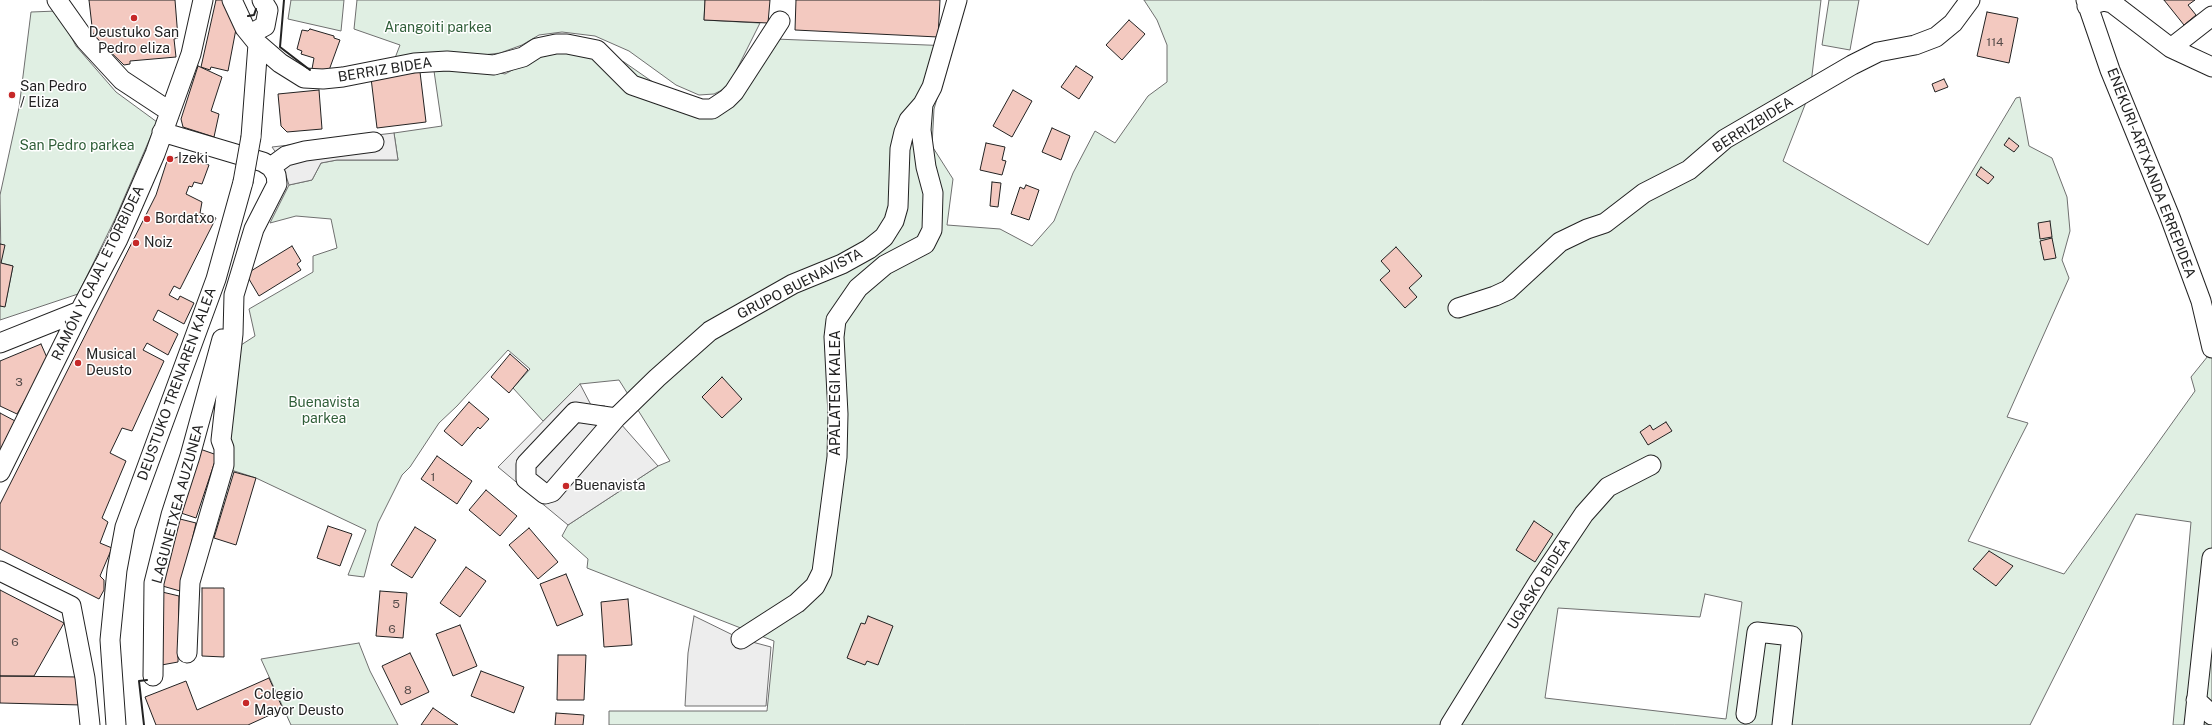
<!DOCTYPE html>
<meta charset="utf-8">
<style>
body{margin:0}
canvas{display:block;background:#fff}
</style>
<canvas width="2212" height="725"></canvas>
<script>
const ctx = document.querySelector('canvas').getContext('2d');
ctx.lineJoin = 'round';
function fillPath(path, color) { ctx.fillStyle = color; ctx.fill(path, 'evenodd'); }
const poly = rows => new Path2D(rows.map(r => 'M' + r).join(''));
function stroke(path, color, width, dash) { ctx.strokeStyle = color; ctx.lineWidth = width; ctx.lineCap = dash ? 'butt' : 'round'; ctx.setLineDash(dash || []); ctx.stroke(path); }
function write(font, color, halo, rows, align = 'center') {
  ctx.font = font + ' "Public Sans",sans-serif'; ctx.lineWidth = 3; ctx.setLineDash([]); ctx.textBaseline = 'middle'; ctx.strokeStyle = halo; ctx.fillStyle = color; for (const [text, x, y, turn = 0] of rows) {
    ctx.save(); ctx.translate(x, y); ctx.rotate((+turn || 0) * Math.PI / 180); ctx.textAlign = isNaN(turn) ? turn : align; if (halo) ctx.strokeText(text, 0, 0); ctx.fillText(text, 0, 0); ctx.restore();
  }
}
const green = poly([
 [291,0,344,0,341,31,288,19,291,0],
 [357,0,705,0,704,20,760,23,728,87,714,94,699,95,676,85,629,51,595,36,562,32,539,35,522,45,500,53,475,56,395,58,400,45,354,29,357,0],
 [1144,0,1821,0,1810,92,1783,161,1928,245,2016,98,2020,97,2029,146,2052,158,2067,197,2070,231,2062,260,2069,278,2007,417,2028,423,1968,541,2064,574,2195,391,2191,377,2212,351,2212,725,2173,725,2191,522,2136,514,2030,725,609,725,609,711,767,711,774,641,587,568,588,559,562,536,568,525,658,466,670,461,619,380,580,384,543,421,513,388,530,369,508,350,457,406,439,423,410,467,402,475,378,523,364,577,348,575,366,530,256,478,225,468,241,345,255,336,249,309,313,272,313,256,337,248,331,219,296,216,270,223,289,185,312,180,321,163,337,160,398,160,394,133,442,126,434,71,488,70,505,74,535,58,554,54,571,51,601,54,624,62,696,112,714,115,775,39,952,46,934,109,932,146,953,179,947,225,1000,229,1032,246,1054,221,1073,173,1095,131,1115,143,1148,96,1167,82,1167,45,1157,20,1144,0],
 [1705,594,1742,602,1726,719,1545,698,1558,608,1700,617,1705,594],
 [1829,0,1859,0,1850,50,1822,45,1829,0],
 [57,11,76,46,116,92,157,122,115,219,78,294,0,320,0,306,5,306,13,266,1,263,0,195,19,108,31,12,57,11],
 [359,643,370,671,398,725,291,725,261,659,359,643]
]);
const parking = poly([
 [394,133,398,160,337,160,321,163,312,180,289,185,281,160,272,147,394,133],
 [580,384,591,405,605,406,658,466,568,525,498,467,580,384],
 [694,616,741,639,771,647,766,706,685,706,688,653,694,616]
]);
const building = poly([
 [89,0,175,0,178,38,174,39,176,57,130,61,130,64,124,65,93,35,89,0],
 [216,0,225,0,236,29,228,71,211,67,210,70,201,67,216,0],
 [705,0,770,0,768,23,704,20,705,0],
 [796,0,940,0,938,37,795,30,796,0],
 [2164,0,2195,0,2188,5,2196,15,2184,25,2164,0],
 [1987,12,2018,18,2009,63,1977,56,1987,12],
 [1129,20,1145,34,1122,60,1106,45,1129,20],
 [310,29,334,36,334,38,340,40,328,73,312,69,314,58,301,54,302,51,297,49,302,30,308,31,310,29],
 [198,66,222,77,211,111,219,114,214,137,183,127,181,119,198,66],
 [1076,66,1093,77,1079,99,1061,87,1076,66],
 [420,72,426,122,377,128,371,78,420,72],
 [1944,79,1948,87,1935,92,1932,84,1944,79],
 [319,90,322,129,287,132,281,126,278,94,319,90],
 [1013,90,1032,101,1012,137,993,126,1013,90],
 [1052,128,1070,136,1061,160,1042,152,1052,128],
 [2009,138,2019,146,2014,152,2004,145,2009,138],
 [986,143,1005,147,1002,160,1006,161,1002,175,980,170,986,143],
 [183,155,209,165,202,184,194,182,192,187,189,186,186,194,202,202,200,213,216,218,180,289,174,286,169,295,178,300,180,296,194,303,184,324,158,310,153,320,178,334,168,355,147,343,143,350,164,361,132,431,122,428,110,453,126,461,102,518,108,522,100,543,112,548,100,576,104,580,104,590,99,599,0,549,0,504,156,195,167,161,183,155],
 [1981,167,1994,177,1988,184,1976,175,1981,167],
 [992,182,1001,183,998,207,990,206,992,182],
 [1026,185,1039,190,1029,220,1011,214,1020,187,1024,189,1026,185],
 [2050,221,2052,237,2040,239,2038,223,2050,221],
 [2052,238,2056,258,2044,260,2040,241,2052,238],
 [0,244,5,245,1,263,13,266,5,307,0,306,0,244],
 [292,246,301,261,297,264,301,270,259,296,246,274,292,246],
 [1396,247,1422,276,1409,288,1417,297,1405,308,1380,280,1390,271,1381,261,1396,247],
 [41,344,48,360,17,414,0,406,0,361,41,344],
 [510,354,528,370,509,393,491,377,510,354],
 [722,377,742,399,722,418,702,397,722,377],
 [469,402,489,419,480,429,478,427,462,446,444,431,469,402],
 [0,413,17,422,0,455,0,413],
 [1666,422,1672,431,1648,445,1640,432,1650,425,1653,430,1666,422],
 [197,448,217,455,196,518,175,511,197,448],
 [437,456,472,481,457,504,421,479,437,456],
 [234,472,256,478,236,545,214,538,234,472],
 [486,490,517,516,500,536,469,510,486,490],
 [176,518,196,523,180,591,159,585,176,518],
 [1534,521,1553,534,1535,562,1516,550,1534,521],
 [328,526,352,534,340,566,317,558,328,526],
 [415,527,436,540,412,578,391,565,415,527],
 [529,528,558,562,538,579,509,545,529,528],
 [1989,551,2013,566,1996,586,1973,569,1989,551],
 [466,567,486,581,460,617,440,603,466,567],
 [566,574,583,615,557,626,540,584,566,574],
 [202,588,224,588,224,657,202,656,202,588],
 [0,590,64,623,34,676,0,676,0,590],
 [158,591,179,596,178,662,156,666,158,591],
 [380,591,407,593,403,638,376,636,380,591],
 [628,599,632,645,604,647,601,602,628,599],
 [868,616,893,626,878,665,867,661,865,665,847,658,861,623,865,624,868,616],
 [460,625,477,666,453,676,436,634,460,625],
 [410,653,429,692,401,705,382,666,410,653],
 [558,655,586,655,584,700,557,700,558,655],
 [481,671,524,687,514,713,471,696,481,671],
 [0,676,80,677,82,705,0,703,0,676],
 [269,678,283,709,248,725,156,725,145,697,186,681,197,710,269,678],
 [433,708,458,725,421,725,433,708],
 [556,713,584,715,583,725,555,725,556,713]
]);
const minor = poly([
 [57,0,86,41,122,80,169,111],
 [232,0,245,28,258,44,280,63,304,78,323,79,343,77,414,63,447,61,494,65,523,57,537,48,556,44,567,44,597,50,632,85,701,109,712,109,727,99,734,92,780,21],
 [2086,0,2110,70,2170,217,2201,301,2212,348],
 [2087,6,2104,1,2112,3,2171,48,2212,67],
 [250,34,265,26,268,10,262,0],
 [2171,48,2212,16],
 [162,132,263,162,271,167,276,175,277,184,254,229,234,295,233,334,221,440,224,448,224,465,190,582,187,653],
 [251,137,258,44],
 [271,167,286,156,305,151,374,142],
 [1458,308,1495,296,1508,290,1560,242,1587,229,1605,223,1644,193,1689,170,1725,139,1852,65,1878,52,1915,45,1936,37,1953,23,1970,0],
 [0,343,80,311],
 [616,418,575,412,526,464,526,479,545,494,552,492,616,418,657,378,710,331,793,284,842,264,869,249,884,237,894,221,898,207,900,149,904,132,909,120,923,104,932,87,957,0],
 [0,472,80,311,118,239,155,154,191,54,203,0],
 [0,571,71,606,85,678,90,725],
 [741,639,797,603,815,586,822,572,837,457,838,414,834,337,836,320,858,288,885,265,925,244,932,230,933,193,926,167,921,130,923,104],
 [153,676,154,583,171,515,190,456,222,339],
 [2196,700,2212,715],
 [1746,714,1757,632,1792,636,1782,725],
 [116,725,110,640,117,570,125,527,216,279,243,182],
 [1450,725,1539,581,1584,514,1608,487,1651,465],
 [2194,725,2212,558]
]);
const minorBridge = poly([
 [243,182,251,137]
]);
const wall = poly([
 [284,0,280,47,310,70],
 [248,16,254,15,256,9],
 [144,725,139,681,147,680]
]);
const markers = [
 [134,18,4,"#c62828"],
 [12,95,4,"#c62828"],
 [170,159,4,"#c62828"],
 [147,219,4,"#c62828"],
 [136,243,4,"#c62828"],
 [78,363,4,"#c62828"],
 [566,486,4,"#c62828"],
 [246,703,4,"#c62828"]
];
const numberNames = [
 ["114",1995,42],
 ["3",19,382],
 ["1",433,477],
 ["5",396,604],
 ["6",392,629],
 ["6",15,642],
 ["8",408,690]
];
const parkNames = [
 ["Arangoiti parkea",438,28],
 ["San Pedro parkea",77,146],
 ["Buenavista",324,403],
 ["parkea",324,419]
];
const poiNames = [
 ["Deustuko San",134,33,"center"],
 ["Pedro eliza",134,49,"center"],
 ["San Pedro",20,87],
 ["/ Eliza",20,103],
 ["Izeki",178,159],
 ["Bordatxo",155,219],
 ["Noiz",144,243],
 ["Musical",86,355],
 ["Deusto",86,371],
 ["Buenavista",574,486],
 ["Colegio",254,695],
 ["Mayor Deusto",254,711]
];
const streetNames = [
 ["BERRIZ BIDEA",385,70,-9],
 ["BERRIZBIDEA",1753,125,-32],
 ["ENEKURI-ARTXANDA ERREPIDEA",2151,173,69],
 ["RAMÓN Y CAJAL ETORBIDEA",98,273,-64],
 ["GRUPO BUENAVISTA",800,284,-27],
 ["DEUSTUKO TRENAREN KALEA",177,384,-70],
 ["APALATEGI KALEA",836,393,-90],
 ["LAGUNETXEA AUZUNEA",178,504,-75],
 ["UGASKO BIDEA",1539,584,-58]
];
fillPath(green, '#e0efe3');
stroke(green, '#6f6f6f', 1);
fillPath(parking, '#ededed');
stroke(parking, '#6f6f6f', 1);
fillPath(building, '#f3c9c0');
stroke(building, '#222', 1);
stroke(minor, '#222', 21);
stroke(minor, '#fff', 19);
stroke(minorBridge, '#222', 21, []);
stroke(minorBridge, '#fff', 19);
stroke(wall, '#222', 2);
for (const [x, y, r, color] of markers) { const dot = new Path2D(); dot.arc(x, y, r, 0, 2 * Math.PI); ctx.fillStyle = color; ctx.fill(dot); stroke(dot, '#fff', 1.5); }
write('12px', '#564c4a', null, numberNames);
write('14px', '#2f5e38', '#fff', parkNames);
write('14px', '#222', '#fff', poiNames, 'left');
write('14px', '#222', '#fff', streetNames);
</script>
